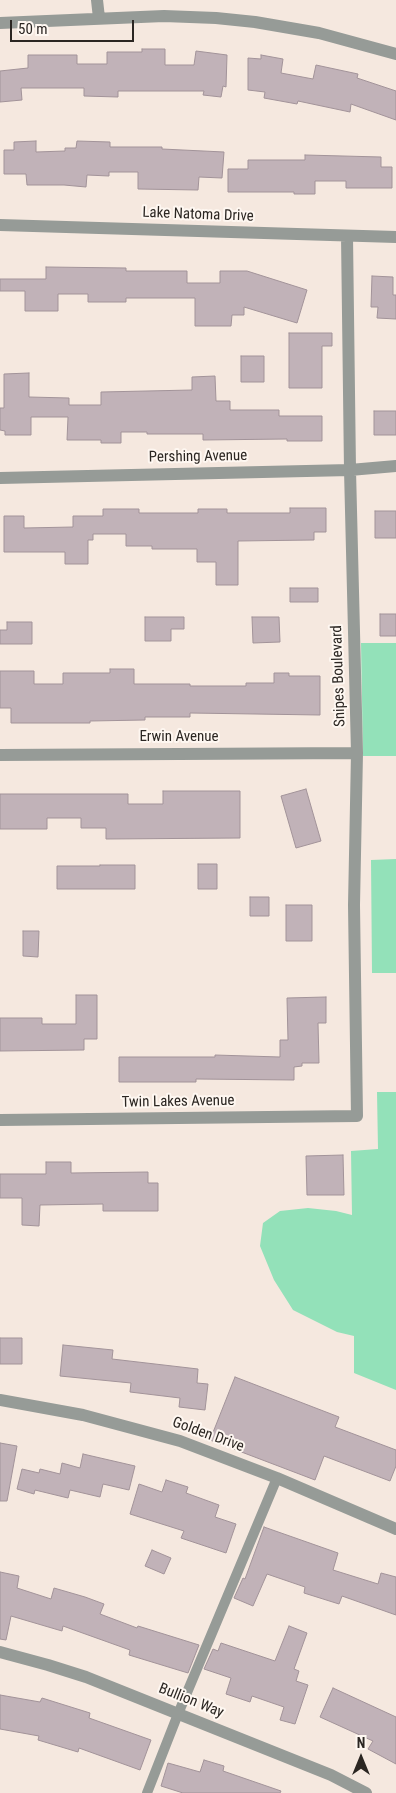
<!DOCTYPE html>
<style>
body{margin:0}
#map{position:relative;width:396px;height:1793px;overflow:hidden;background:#f5e8df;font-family:"Roboto Condensed",sans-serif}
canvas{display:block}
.north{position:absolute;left:336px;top:1733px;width:50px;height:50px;-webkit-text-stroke:4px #fef7f1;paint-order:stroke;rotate:0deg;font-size:14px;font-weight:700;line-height:20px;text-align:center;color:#2b2622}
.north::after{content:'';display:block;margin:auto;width:18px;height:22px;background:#2b2622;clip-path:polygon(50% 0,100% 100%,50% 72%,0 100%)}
.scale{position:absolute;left:10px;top:20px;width:124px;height:22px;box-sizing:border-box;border:2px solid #2b2622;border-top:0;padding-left:6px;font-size:15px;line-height:18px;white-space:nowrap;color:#2b2622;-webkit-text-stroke:4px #fef7f1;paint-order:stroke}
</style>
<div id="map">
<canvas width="396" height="1793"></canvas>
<div class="north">N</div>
<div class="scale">50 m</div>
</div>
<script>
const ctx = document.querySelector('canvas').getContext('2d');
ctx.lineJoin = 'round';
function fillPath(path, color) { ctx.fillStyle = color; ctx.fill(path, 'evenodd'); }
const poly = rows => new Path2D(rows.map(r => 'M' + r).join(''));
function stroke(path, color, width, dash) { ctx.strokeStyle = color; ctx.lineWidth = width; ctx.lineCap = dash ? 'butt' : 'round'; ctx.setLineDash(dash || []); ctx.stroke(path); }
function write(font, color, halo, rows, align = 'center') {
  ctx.font = font + ' "Roboto Condensed",sans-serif'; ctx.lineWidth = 4; ctx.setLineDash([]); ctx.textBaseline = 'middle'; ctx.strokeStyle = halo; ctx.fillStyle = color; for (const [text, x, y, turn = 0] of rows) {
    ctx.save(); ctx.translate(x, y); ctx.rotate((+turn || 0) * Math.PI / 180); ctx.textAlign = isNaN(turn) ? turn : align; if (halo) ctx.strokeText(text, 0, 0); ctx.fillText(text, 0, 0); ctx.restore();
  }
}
const green = poly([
 [361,643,396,643,396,756,363,756],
 [396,859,396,973,372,973,371,860],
 [377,1092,396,1092,396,1390,354,1373,354,1336,337,1332,293,1310,274,1280,260,1246,263,1223,280,1211,308,1208,336,1211,352,1215,351,1151,378,1149]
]);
const building = poly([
 [142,49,165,49,165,65,194,65,196,51,227,55,226,87,223,86,221,97,203,95,204,91,118,91,118,97,84,96,84,88,21,88,22,100,0,102,0,71,28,68,28,55,77,55,77,64,107,64,107,52,142,52,142,49],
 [261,55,283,59,281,73,313,79,316,65,358,74,357,78,396,91,396,120,351,104,350,112,298,101,297,104,264,98,265,92,248,90,248,58,261,59,261,55],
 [36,141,36,152,65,151,65,148,76,148,77,141,110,142,110,147,162,147,162,149,224,152,222,178,199,177,198,190,138,189,138,172,109,172,109,176,87,175,86,187,64,185,27,185,26,174,4,174,4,150,14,150,14,142,36,141],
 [305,155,381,157,381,167,392,167,392,188,346,188,346,181,315,181,315,194,294,194,294,192,228,192,228,169,248,169,248,160,305,160,305,155],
 [46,267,126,268,126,271,187,271,187,283,220,283,220,271,247,271,307,290,297,323,244,307,244,315,232,315,231,326,195,326,195,298,126,298,126,302,88,302,88,294,58,294,58,311,25,311,25,291,0,291,0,279,46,279,46,267],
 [372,276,393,277,393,295,396,295,396,319,377,318,378,307,371,307,372,276],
 [289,333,332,333,332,346,322,346,322,388,289,388,289,333],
 [241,356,264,356,264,382,241,382,241,356],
 [29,373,29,397,69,398,69,405,101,405,101,392,192,390,192,377,215,376,216,401,230,401,230,410,279,410,279,416,322,416,322,441,287,441,287,439,203,440,203,434,147,434,147,432,121,432,121,443,101,443,101,440,67,440,68,417,31,417,31,435,5,435,5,431,0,430,0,408,4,408,4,374,29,373],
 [374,411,396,411,396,435,374,435,374,411],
 [290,508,326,508,326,532,314,532,314,540,238,541,238,585,216,585,216,562,197,562,197,549,152,549,152,546,126,546,126,534,93,534,93,540,88,540,88,564,65,564,65,552,4,552,4,516,24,516,24,528,73,527,73,516,103,516,103,509,139,509,139,513,198,513,198,509,227,509,227,513,290,513,290,508],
 [375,511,396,511,396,538,375,538,375,511],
 [290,588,318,588,318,602,290,602,290,588],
 [380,614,396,614,396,636,380,636,380,614],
 [145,617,184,617,184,629,171,629,171,641,145,641,145,617],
 [252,617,279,617,280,642,253,643,252,617],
 [7,622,32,622,32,644,0,644,0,630,7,630,7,622],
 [110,669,134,669,134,684,190,684,190,686,246,686,246,683,274,683,274,673,289,673,289,676,320,676,320,715,190,713,190,717,145,717,145,720,90,721,90,723,11,723,11,708,0,708,0,671,34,671,34,684,63,684,63,673,110,673,110,669],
 [306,789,321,841,296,848,281,796,306,789],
 [163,791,240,791,240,838,106,839,106,828,81,828,81,818,47,818,47,829,0,829,0,794,128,794,128,804,163,804,163,791],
 [198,864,217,864,217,889,198,889,198,864],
 [100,865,135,865,135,889,57,889,57,866,100,866,100,865],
 [250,897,269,897,269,916,250,916,250,897],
 [286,905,312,905,312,941,286,941,286,905],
 [23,931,39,931,38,957,23,956,23,931],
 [76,995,97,995,97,1039,84,1039,84,1050,0,1051,0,1018,42,1018,42,1024,76,1024,76,995],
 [326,997,326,1023,318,1023,319,1063,302,1063,302,1066,294,1067,294,1080,196,1079,196,1082,119,1082,119,1057,215,1057,215,1055,280,1057,280,1040,288,1040,287,998,326,997],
 [343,1155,344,1195,307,1195,306,1156,343,1155],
 [46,1162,71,1162,71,1173,148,1172,148,1183,158,1183,158,1211,103,1211,103,1204,40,1205,39,1226,22,1225,22,1198,0,1198,0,1174,46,1174,46,1162],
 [0,1338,22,1338,22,1364,0,1364,0,1338],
 [63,1345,113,1350,112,1359,198,1369,197,1383,208,1384,205,1410,179,1407,180,1398,130,1392,131,1383,60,1376,63,1345],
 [235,1377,339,1417,335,1427,396,1450,396,1466,390,1481,324,1456,315,1480,210,1440,235,1377],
 [0,1443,17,1446,7,1501,0,1501,0,1443],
 [83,1454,135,1466,129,1490,103,1484,100,1497,70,1490,68,1498,35,1490,34,1494,17,1489,22,1469,39,1473,40,1469,60,1474,62,1463,80,1468,83,1454],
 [166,1480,188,1487,186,1493,219,1505,215,1517,236,1524,226,1553,181,1538,184,1531,130,1514,139,1484,162,1492,166,1480],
 [264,1527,338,1553,333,1570,378,1584,381,1573,396,1577,396,1615,342,1596,339,1604,304,1593,305,1587,267,1574,253,1606,234,1598,243,1578,245,1579,264,1527],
 [152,1550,171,1558,164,1574,145,1566,152,1550],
 [0,1572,19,1576,17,1588,51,1599,54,1588,85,1597,104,1604,100,1614,137,1628,138,1626,199,1645,188,1673,129,1655,130,1650,63,1626,62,1631,11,1616,6,1640,0,1639,0,1572],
 [289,1626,307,1633,294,1669,299,1671,296,1681,308,1685,295,1724,280,1720,284,1707,252,1696,250,1702,226,1694,231,1678,204,1669,213,1649,218,1651,221,1643,275,1661,289,1626],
 [333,1688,396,1717,396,1764,368,1749,373,1741,320,1717,333,1688],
 [0,1695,40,1702,42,1698,90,1713,89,1718,151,1740,140,1770,79,1748,78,1752,38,1740,39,1736,0,1729,0,1695],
 [204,1760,224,1766,223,1771,281,1791,280,1793,183,1793,161,1786,168,1763,200,1772,204,1760]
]);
const lane = poly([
 [147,1793,178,1714,277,1478]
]);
const street = poly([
 [97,0,99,18],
 [0,23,164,16,216,18,255,22,319,33,396,54],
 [0,225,396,237],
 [0,478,350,470,396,466],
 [0,755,357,753],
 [0,1120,357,1116,354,905,357,753,350,470,347,236],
 [0,1400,83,1415,180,1441,277,1478,396,1529],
 [0,1652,48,1665,86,1677,331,1775,366,1793]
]);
const streetNames = [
 ["Lake Natoma Drive",198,215,2],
 ["Pershing Avenue",198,457,-1],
 ["Snipes Boulevard",339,676,-92],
 ["Erwin Avenue",179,737],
 ["Twin Lakes Avenue",178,1102,-1],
 ["Golden Drive",208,1435,20],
 ["Bullion Way",191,1701,22]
];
fillPath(green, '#93e1b9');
fillPath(building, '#c1b2b8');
stroke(building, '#a29399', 1);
stroke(lane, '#969b97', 10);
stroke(street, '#969b97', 12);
write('15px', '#2b2622', '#fef7f1', streetNames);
</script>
